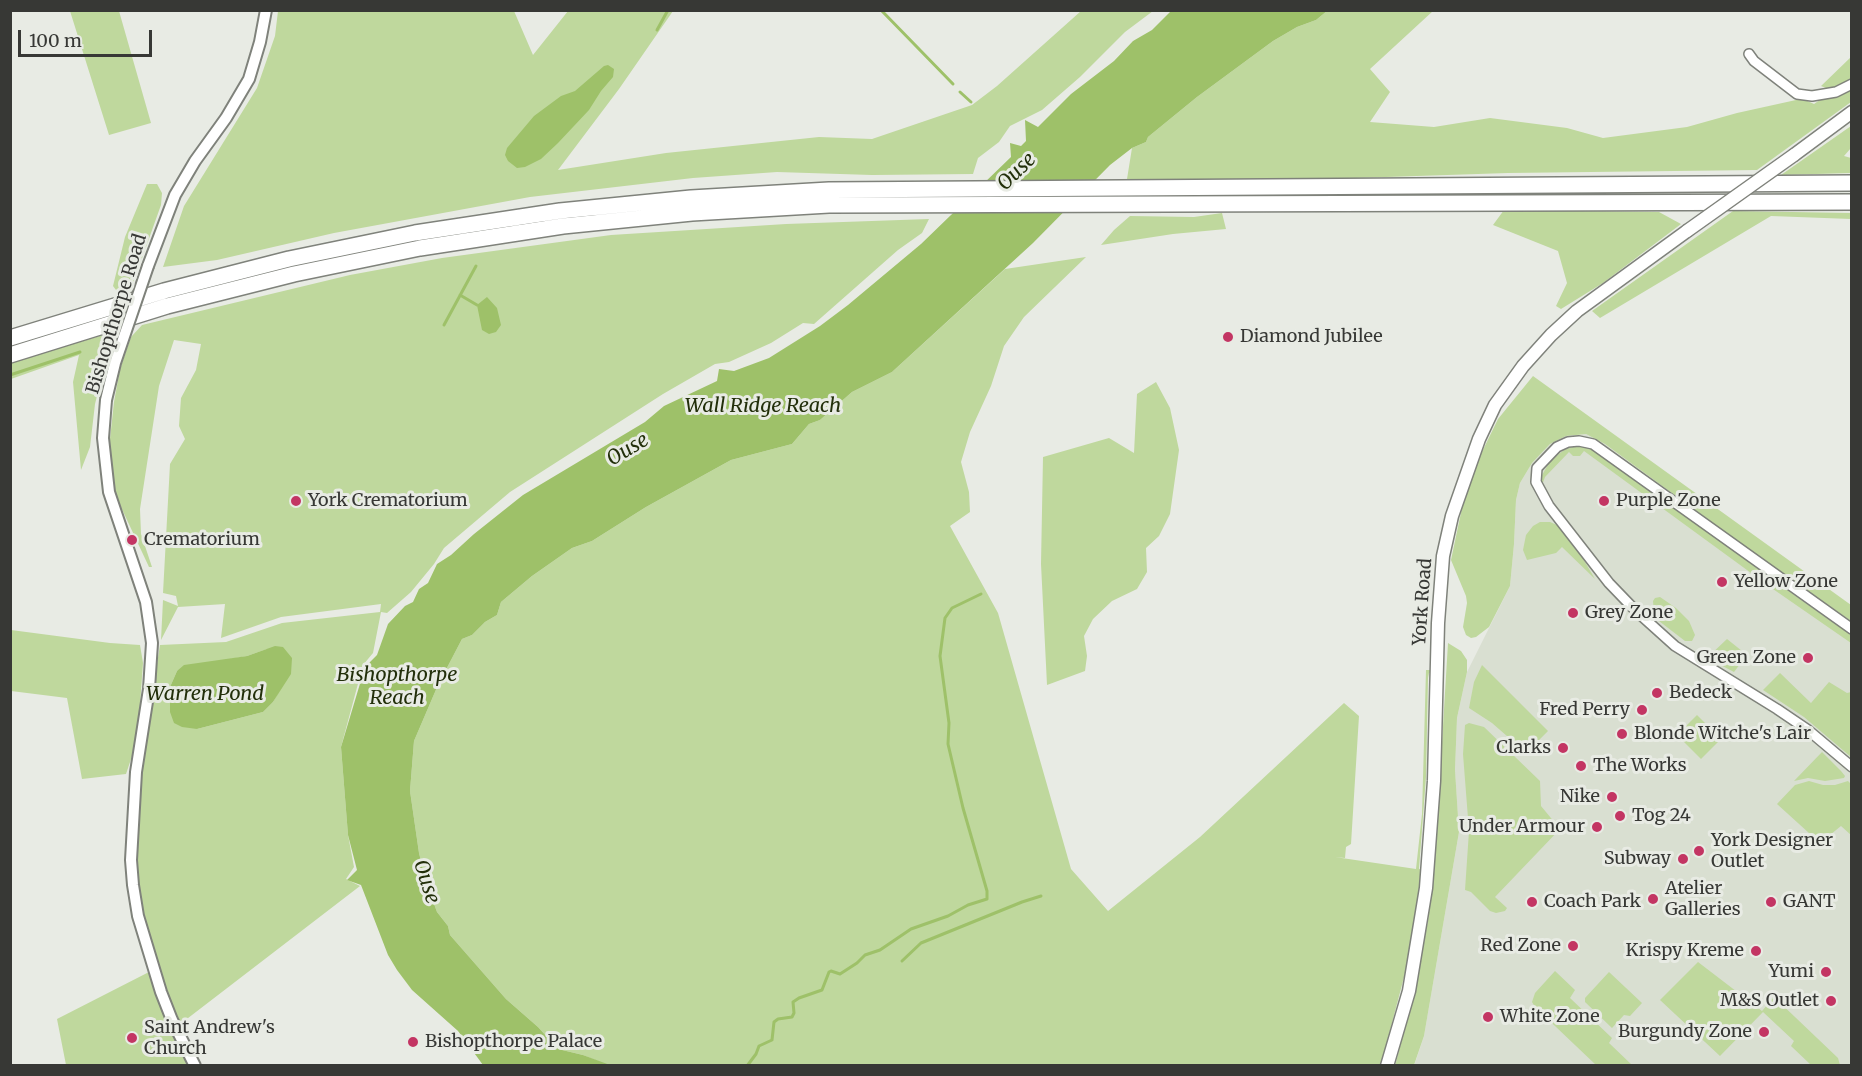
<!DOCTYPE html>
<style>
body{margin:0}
#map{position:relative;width:1862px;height:1076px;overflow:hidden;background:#e8ebe4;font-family:Merriweather,serif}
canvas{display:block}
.frame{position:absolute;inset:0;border:12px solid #373835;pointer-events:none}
.scale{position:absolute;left:18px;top:30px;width:134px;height:27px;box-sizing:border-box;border:3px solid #373835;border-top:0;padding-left:8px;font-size:18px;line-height:21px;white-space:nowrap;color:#373835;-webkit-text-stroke:4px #e8ebe4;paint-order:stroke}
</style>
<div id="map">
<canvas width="1862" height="1076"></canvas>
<div class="frame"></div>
<div class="scale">100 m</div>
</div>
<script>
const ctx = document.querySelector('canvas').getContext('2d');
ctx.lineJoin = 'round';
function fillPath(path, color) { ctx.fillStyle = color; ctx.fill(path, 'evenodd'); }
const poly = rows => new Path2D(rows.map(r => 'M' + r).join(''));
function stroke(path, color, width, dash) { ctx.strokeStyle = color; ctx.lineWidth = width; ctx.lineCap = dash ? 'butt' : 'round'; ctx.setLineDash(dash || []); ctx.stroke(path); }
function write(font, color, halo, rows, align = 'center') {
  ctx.font = font + ' Merriweather,serif'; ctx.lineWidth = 6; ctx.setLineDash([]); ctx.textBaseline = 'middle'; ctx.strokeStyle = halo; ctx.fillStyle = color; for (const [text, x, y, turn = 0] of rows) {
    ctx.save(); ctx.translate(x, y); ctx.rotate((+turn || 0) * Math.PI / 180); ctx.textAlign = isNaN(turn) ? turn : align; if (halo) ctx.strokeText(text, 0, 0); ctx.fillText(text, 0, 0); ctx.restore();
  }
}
const built = poly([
 [1586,434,1605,444,1763,560,1851,621,1851,1065,1414,1066,1424,1036,1459,832,1455,771,1457,718,1467,672,1510,586,1514,544,1516,500,1520,483,1532,463,1550,444,1566,436]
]);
const green = poly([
 [70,11,119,11,151,123,109,135],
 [278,11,514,11,533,55,568,11,673,11,619,89,558,170,666,153,819,137,872,139,972,105,997,86,1081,11,1153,11,1125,32,1080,77,1042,110,1010,126,999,142,978,158,973,174,872,175,777,172,693,178,530,197,334,233,217,260,163,267,184,206,257,88,275,36],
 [1327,11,1433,11,1370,69,1390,92,1370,122,1434,127,1490,118,1567,128,1603,138,1687,127,1737,113,1796,100,1801,98,1814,104,1833,91,1821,86,1851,57,1851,102,1757,170,1508,173,1265,181,1127,179,1132,148,1146,142,1148,137,1197,97,1273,41,1297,27,1316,20],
 [1851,126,1851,148,1844,156,1851,158,1851,173,1781,175],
 [147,184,157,184,162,193,161,205,132,286,116,290,113,286,125,237],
 [1504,210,1659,212,1681,224,1603,283,1561,309,1556,306,1567,283,1558,251,1493,225],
 [1733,211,1851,213,1851,219,1771,216,1600,318,1592,311],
 [1222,213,1226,229,1173,234,1101,245,1114,230,1130,216,1194,217],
 [929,219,922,233,898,250,814,324,803,323,771,343,729,362,715,364,663,394,510,492,444,548,434,564,411,592,387,613,381,612,373,653,363,665,341,747,348,835,354,867,346,879,360,886,179,1025,164,990,141,915,134,862,144,745,160,645,226,642,282,623,380,612,381,604,281,617,221,638,225,604,178,607,161,640,163,600,178,606,176,596,163,593,170,464,185,439,179,426,181,398,196,370,201,344,174,340,159,386,140,509,141,534,152,567,149,567,120,505,110,476,109,448,114,402,120,369,131,337,142,325,350,275,442,258,611,235,786,224],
 [267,649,281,688,273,702,263,712,197,729,170,687,177,671,214,662,247,656],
 [1086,257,1024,317,1004,346,991,386,970,432,961,462,969,492,970,512,950,526,998,613,1071,869,1108,911,1200,837,1344,703,1359,716,1351,844,1346,847,1345,858,1335,857,1416,869,1422,814,1426,670,1436,670,1429,673,1428,678,1426,777,1419,869,1424,870,1415,935,1381,1065,610,1066,583,1055,558,1049,538,1027,506,999,450,935,448,926,437,912,426,882,419,853,410,791,414,741,438,685,462,639,472,635,485,622,497,615,501,602,532,576,572,548,592,541,646,507,731,460,792,444,809,424,820,420,852,392,892,372,1005,269],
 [113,332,95,404,90,447,81,470,73,382,79,355,11,379,10,363],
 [1533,376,1851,605,1851,621,1763,560,1605,444,1586,434,1566,436,1550,444,1532,463,1520,483,1516,500,1514,544,1510,586,1489,627,1476,637,1471,638,1466,635,1463,627,1467,603,1466,596,1451,560,1462,508,1480,456,1498,419],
 [1156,382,1170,408,1179,450,1170,514,1159,536,1146,548,1147,572,1137,589,1112,601,1093,619,1084,636,1087,656,1085,671,1047,685,1041,564,1043,457,1109,438,1134,453,1137,394],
 [1575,446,1585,446,1596,451,1797,597,1851,635,1851,643,1773,589,1584,451,1580,456,1573,456,1569,452,1545,477,1541,488,1541,477,1550,461,1564,450],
 [1540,522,1550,522,1557,525,1582,557,1595,579,1562,547,1556,553,1527,560,1523,550,1526,535,1533,526],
 [1660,597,1676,608,1689,621,1695,635,1692,641,1685,641,1659,621,1654,613,1653,601,1655,598],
 [11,630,110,643,140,645,143,663,140,705,133,753,126,774,82,779,67,698,11,691],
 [1727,639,1747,655,1734,672,1707,658],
 [1448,643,1461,651,1467,660,1467,672,1457,718,1455,770,1459,832,1424,1036,1414,1065,1395,1066,1412,1001,1428,921,1435,859],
 [1482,665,1548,731,1539,740,1527,746,1515,743,1492,723,1469,708,1474,682],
 [1780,673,1811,703,1829,682,1847,693,1851,692,1851,757,1804,717,1763,690],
 [1697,715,1721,739,1701,759,1677,735],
 [1469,723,1484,727,1540,781,1541,806,1560,829,1495,897,1507,908,1505,911,1496,913,1490,911,1471,892,1465,890,1469,831,1463,754,1465,725],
 [1822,752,1841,771,1845,776,1844,778,1825,781,1808,778,1794,781],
 [1809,781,1823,785,1835,785,1848,781,1851,784,1851,835,1841,826,1820,843,1777,804,1795,785],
 [1698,962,1762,1011,1774,997,1838,1058,1840,1065,1811,1065,1791,1046,1794,1041,1763,1012,1720,1056,1660,1000],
 [1555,971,1575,990,1570,998,1612,1038,1609,1043,1632,1065,1596,1065,1535,1007,1532,1002,1535,993],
 [149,972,159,1002,189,1065,66,1065,57,1019],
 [1609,972,1642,1003,1630,1016,1624,1015,1612,1028,1585,1002,1585,998]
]);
const water = poly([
 [1171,11,1327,11,1316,20,1297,27,1273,41,1197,97,1148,137,1146,142,1132,148,1110,165,1033,243,892,372,852,392,820,420,809,424,792,444,731,460,646,507,592,541,572,548,532,576,501,602,497,615,485,622,472,635,462,639,438,685,414,741,410,791,419,853,426,882,437,912,448,926,450,935,506,999,538,1027,558,1049,583,1055,610,1065,483,1065,458,1031,412,990,397,970,388,955,361,885,347,880,357,870,348,835,341,747,365,667,377,655,388,624,405,606,413,602,419,589,428,583,437,564,451,555,474,534,523,495,645,422,664,406,717,381,719,369,734,371,769,358,820,326,848,305,921,244,1011,157,1010,143,1021,146,1026,141,1025,120,1038,127,1071,94,1114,61,1133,41,1152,30],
 [608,65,614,69,613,77,601,91,589,110,558,143,541,159,525,167,517,168,508,161,505,155,507,148,534,116,561,96,575,91,604,66],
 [487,297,497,308,501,325,496,332,489,334,482,330,477,305],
 [275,646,283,647,292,658,291,674,273,702,263,712,197,729,182,727,174,723,170,712,170,687,177,671,184,665,247,656]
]);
const stream = poly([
 [881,10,953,84],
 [657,30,668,10],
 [960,92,971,102],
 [460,295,477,305],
 [444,325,476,266],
 [10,375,80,352],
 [902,961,921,943,1022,902,1041,896],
 [747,1066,756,1054,759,1046,772,1040,774,1022,778,1019,792,1017,794,1013,793,1002,799,998,822,990,829,972,831,971,840,974,857,963,865,955,880,950,911,929,948,916,968,905,987,899,987,891,963,808,948,744,949,723,940,656,945,618,952,608,981,594]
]);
const minor = poly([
 [1749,54,1754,61,1797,94,1812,96,1836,92,1852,84],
 [1852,629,1593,444,1579,441,1568,442,1557,447,1537,468,1536,482,1549,506,1609,583,1635,610,1675,646,1777,709,1808,730,1852,767]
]);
const tertiary = poly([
 [148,266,175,195,195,161,226,118,249,79,260,42,266,10],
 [106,400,103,438,109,492,146,602,152,643,149,689,136,772,131,860,133,885,138,916,161,992,172,1020,195,1066]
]);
const secondary = poly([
 [1794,155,1852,112],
 [1387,1066,1409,991,1426,888,1434,781,1438,623,1443,556,1452,516,1479,439,1495,405,1523,366,1551,335,1577,311,1687,231]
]);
const trunk = poly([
 [10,338,164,291,289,259,415,233,560,211,691,198,829,190,1852,183],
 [10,355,167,306,294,274,420,248,563,226,692,213,829,205,1852,202]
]);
const tertiaryBridge = poly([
 [106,400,115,363,148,266]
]);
const secondaryBridge = poly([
 [1687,231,1794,155]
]);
const markers = [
 [1228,337,6,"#c33563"],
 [296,501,6,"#c33563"],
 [1604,501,6,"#c33563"],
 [132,540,6,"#c33563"],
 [1722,582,6,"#c33563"],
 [1573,613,6,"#c33563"],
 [1808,658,6,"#c33563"],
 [1657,693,6,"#c33563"],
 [1642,710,6,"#c33563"],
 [1622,734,6,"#c33563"],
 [1563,748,6,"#c33563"],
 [1581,766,6,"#c33563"],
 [1612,797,6,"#c33563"],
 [1620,816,6,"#c33563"],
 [1597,827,6,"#c33563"],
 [1699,851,6,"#c33563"],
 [1683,859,6,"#c33563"],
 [1653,899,6,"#c33563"],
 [1532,902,6,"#c33563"],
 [1771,902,6,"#c33563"],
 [1573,946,6,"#c33563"],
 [1756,951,6,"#c33563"],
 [1826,972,6,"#c33563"],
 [1831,1001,6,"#c33563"],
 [1488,1017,6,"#c33563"],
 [1764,1032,6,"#c33563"],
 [132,1038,6,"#c33563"],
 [413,1042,6,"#c33563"]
];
const streetNames = [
 ["Bishopthorpe Road",117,314,-73],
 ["York Road",1423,602,-86]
];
const poiNames = [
 ["Diamond Jubilee",1240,337],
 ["York Crematorium",308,501],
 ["Purple Zone",1616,501],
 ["Crematorium",144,540],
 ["Yellow Zone",1734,582],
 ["Grey Zone",1585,613],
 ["Green Zone",1796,658,"right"],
 ["Bedeck",1669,693],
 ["Fred Perry",1630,710,"right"],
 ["Blonde Witche's Lair",1634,734],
 ["Clarks",1551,748,"right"],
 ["The Works",1593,766],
 ["Nike",1600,797,"right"],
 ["Tog 24",1632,816],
 ["Under Armour",1585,827,"right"],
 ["York Designer",1711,841],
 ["Outlet",1711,862],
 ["Subway",1671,859,"right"],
 ["Atelier",1665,889],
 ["Galleries",1665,910],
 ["Coach Park",1544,902],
 ["GANT",1783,902],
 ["Red Zone",1561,946,"right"],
 ["Krispy Kreme",1744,951,"right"],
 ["Yumi",1814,972,"right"],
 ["M&S Outlet",1819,1001,"right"],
 ["White Zone",1500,1017],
 ["Saint Andrew's",144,1028],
 ["Church",144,1049],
 ["Burgundy Zone",1752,1032,"right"],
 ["Bishopthorpe Palace",425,1042]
];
const waterNames = [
 ["Ouse",1017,172,-44],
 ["Wall Ridge Reach",763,406],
 ["Ouse",628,450,-31],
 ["Bishopthorpe",397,675],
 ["Reach",397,698],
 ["Warren Pond",205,694],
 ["Ouse",426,882,72]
];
fillPath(built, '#d9dfd1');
fillPath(green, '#bfd89d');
fillPath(water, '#9ec169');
stroke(stream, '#9ec169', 3);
stroke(minor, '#7f827b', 12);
stroke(tertiary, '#7f827b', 14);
stroke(secondary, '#7f827b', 15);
stroke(trunk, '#7f827b', 18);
stroke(minor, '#fff', 9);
stroke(tertiary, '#fff', 10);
stroke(secondary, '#fff', 12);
stroke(trunk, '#fff', 15);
stroke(tertiaryBridge, '#7f827b', 14, []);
stroke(secondaryBridge, '#7f827b', 15, []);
stroke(tertiaryBridge, '#fff', 10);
stroke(secondaryBridge, '#fff', 12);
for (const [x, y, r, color] of markers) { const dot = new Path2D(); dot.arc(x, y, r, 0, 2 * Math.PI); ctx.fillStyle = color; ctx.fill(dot); stroke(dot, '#e8ebe4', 2); }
write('18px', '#373835', '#e8ebe4', streetNames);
write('18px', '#373835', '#e8ebe4', poiNames, 'left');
write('italic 20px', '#222f0a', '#e8ebe4', waterNames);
</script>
